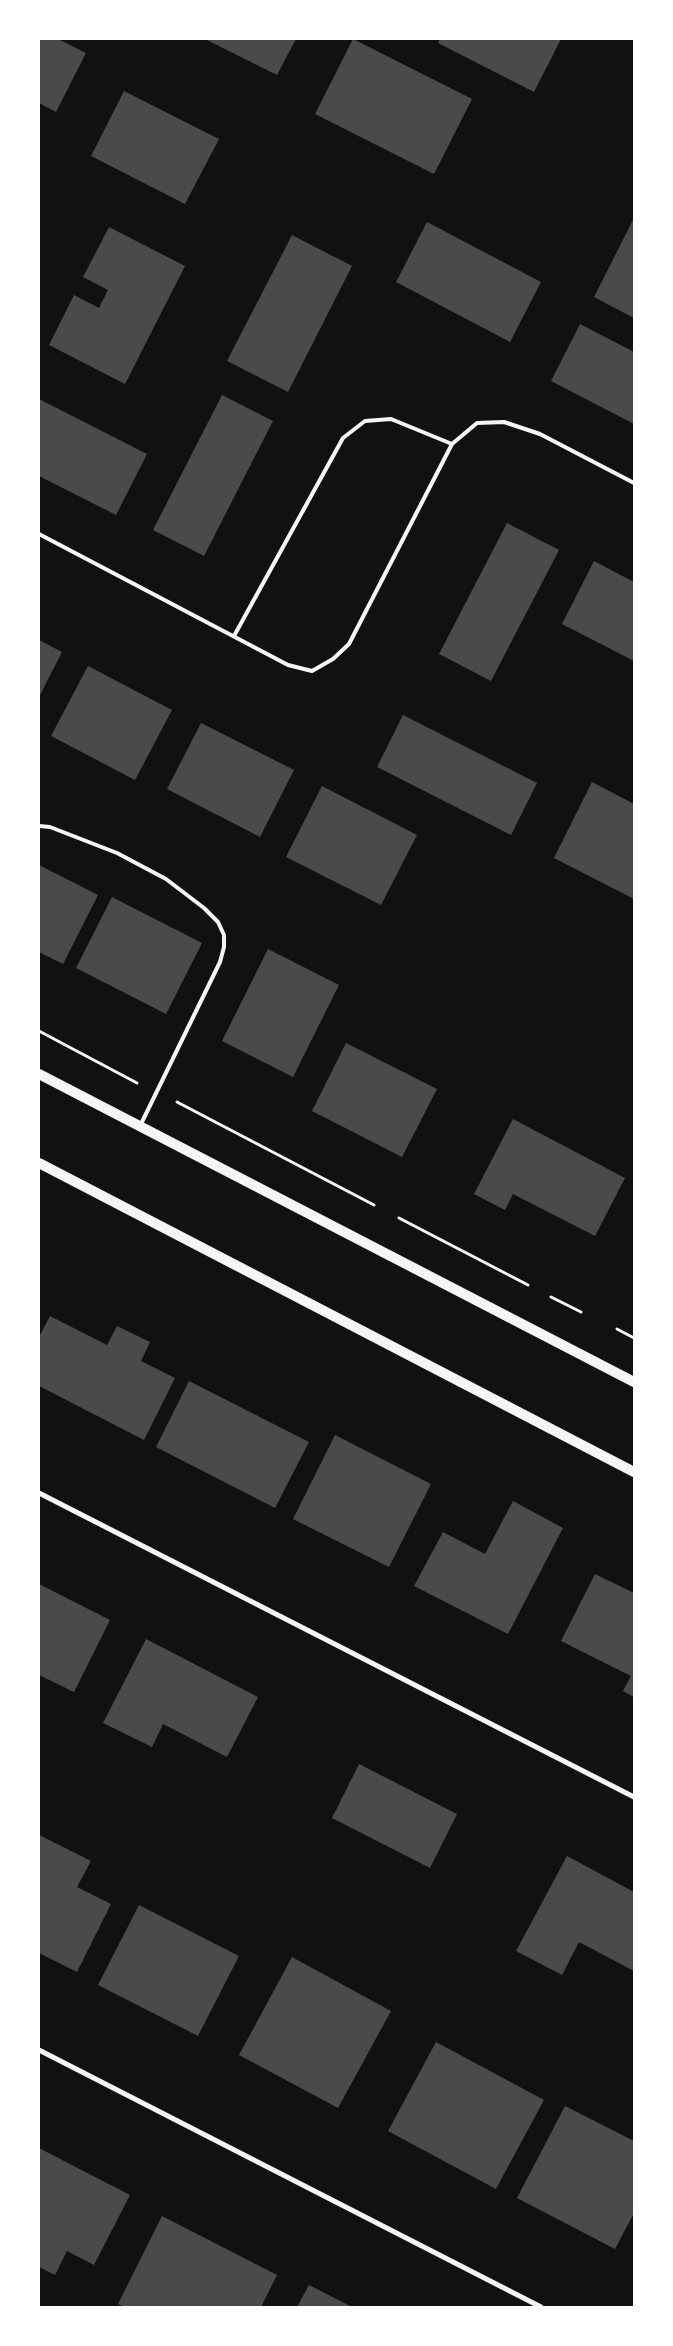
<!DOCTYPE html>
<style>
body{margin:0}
#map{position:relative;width:673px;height:2346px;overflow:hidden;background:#111;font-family:"Open Sans",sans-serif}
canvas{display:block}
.frame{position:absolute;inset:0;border:40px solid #fff;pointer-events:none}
</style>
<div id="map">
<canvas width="673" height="2346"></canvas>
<div class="frame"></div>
</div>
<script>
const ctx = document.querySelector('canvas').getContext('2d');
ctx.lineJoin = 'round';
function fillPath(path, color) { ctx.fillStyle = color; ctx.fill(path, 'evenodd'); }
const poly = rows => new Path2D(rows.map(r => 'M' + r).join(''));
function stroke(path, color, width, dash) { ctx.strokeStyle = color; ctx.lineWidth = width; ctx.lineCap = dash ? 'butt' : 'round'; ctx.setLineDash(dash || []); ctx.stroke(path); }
const building = poly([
 [39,39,58,39,86,53,56,112,39,103],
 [205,39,296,39,277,75],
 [353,39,472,99,434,174,315,114],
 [440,39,561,39,534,92,438,43],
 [124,91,219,139,185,204,91,156],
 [634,218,634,318,594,297],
 [427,222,541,282,510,342,396,282],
 [109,227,185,266,125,384,49,345,74,295,99,308,108,290,83,277],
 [292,235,352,266,288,392,227,361],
 [580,324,634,352,634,424,551,381],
 [222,395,273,421,204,556,153,530],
 [39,399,147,454,116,515,39,476],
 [507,523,559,550,491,681,439,654],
 [594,561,634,582,634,661,562,624],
 [39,640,62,652,39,697],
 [88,666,172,710,135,780,51,736],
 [403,715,537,783,511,835,377,767],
 [201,723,294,770,260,837,167,789],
 [592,782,634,804,634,899,554,858],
 [322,786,417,835,381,905,286,857],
 [39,865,98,895,63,964,39,952],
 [112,897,202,943,166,1014,76,968],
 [268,949,339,985,293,1077,222,1041],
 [346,1043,437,1089,402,1157,312,1111],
 [513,1119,625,1178,595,1236,513,1194,505,1210,474,1194],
 [50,1316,107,1345,117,1326,150,1342,141,1361,175,1378,144,1440,39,1386,39,1337],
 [189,1381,309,1442,275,1508,156,1447],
 [335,1435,431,1484,389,1567,293,1519],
 [513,1501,563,1528,508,1634,414,1586,443,1532,485,1554],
 [595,1574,634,1593,634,1697,623,1691,631,1676,561,1641],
 [39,1584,110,1620,74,1692,39,1675],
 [146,1639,258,1697,227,1757,163,1724,152,1747,103,1723],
 [359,1764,457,1814,430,1868,332,1818],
 [39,1835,91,1861,77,1887,111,1904,77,1972,39,1953],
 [567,1856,634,1892,634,1971,579,1942,562,1975,516,1951],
 [139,1905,239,1956,198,2036,98,1985],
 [292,1957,391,2011,338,2108,239,2055],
 [436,2042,544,2100,496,2189,388,2131],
 [565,2106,634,2141,634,2213,615,2249,517,2198],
 [39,2148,130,2195,94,2265,67,2251,55,2275,39,2267],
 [162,2216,277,2275,261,2307,125,2307,118,2304],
 [309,2285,352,2307,297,2307]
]);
const path = poly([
 [39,1031,137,1083],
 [177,1102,374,1205],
 [399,1218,528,1285],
 [551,1297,581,1312],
 [617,1329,634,1338]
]);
const service = poly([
 [39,534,288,665,312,671,333,659,349,644,452,444,477,423,504,422,540,434,634,483],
 [234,636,343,438,365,421,391,419,452,444],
 [39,826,50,827,117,853,166,879,204,908,218,922,224,935,224,947,220,962,141,1124]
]);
const minor = poly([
 [39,1493,634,1797],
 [39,2050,541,2307]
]);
const secondary = poly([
 [39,1074,634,1382],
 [39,1163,634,1472]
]);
fillPath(building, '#4a4a4a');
stroke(path, '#f5f5f5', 3);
stroke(service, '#f5f5f5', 4);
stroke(minor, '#f5f5f5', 5);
stroke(secondary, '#f5f5f5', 10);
</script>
